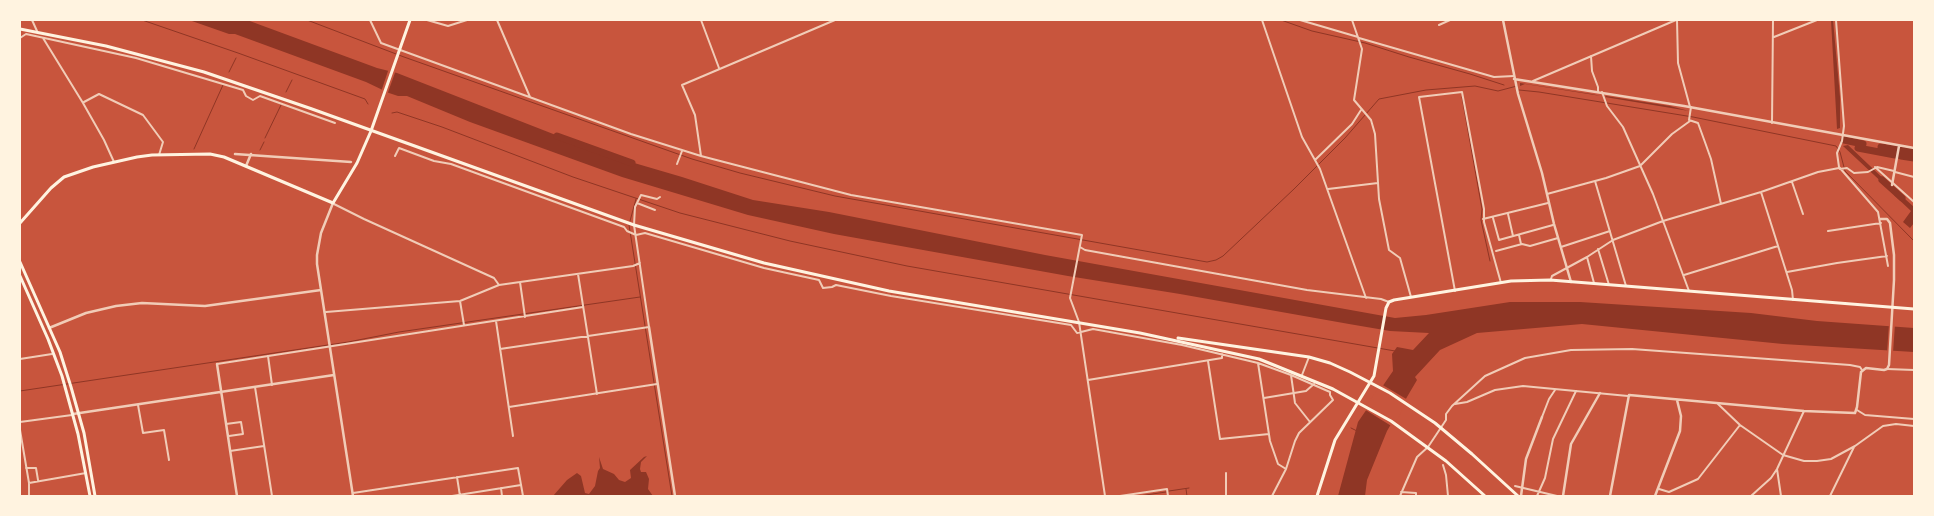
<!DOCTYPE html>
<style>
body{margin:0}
#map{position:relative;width:1934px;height:516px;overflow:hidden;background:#c8553d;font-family:"Sofia Sans Condensed",sans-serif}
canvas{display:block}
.frame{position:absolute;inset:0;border:21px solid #fff3e0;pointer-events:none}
</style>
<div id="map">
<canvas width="1934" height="516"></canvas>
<div class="frame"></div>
</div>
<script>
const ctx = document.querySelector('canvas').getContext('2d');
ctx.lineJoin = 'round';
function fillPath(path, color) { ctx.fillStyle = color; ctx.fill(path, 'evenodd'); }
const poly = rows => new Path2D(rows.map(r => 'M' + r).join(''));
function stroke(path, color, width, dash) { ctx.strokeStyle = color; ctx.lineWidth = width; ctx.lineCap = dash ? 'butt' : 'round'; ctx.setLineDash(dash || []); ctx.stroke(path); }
const water = poly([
 [189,20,247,20,377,68,397,73,607,155,682,177,753,200,829,212,1045,255,1395,318,1426,315,1510,302,1580,302,1751,313,1817,321,1914,328,1914,352,1783,344,1582,324,1477,333,1440,350,1415,377,1417,380,1387,431,1367,480,1365,496,1338,496,1358,422,1393,371,1392,354,1397,347,1413,350,1429,333,1390,331,1349,324,1180,294,1068,276,834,234,748,215,622,177,470,122,407,96,398,96,389,93,366,82,235,34,229,34],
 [1831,20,1833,20,1840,97,1840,128,1837,129],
 [1520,83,1592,94,1601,96,1525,84,1520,86],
 [1606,96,1670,106,1689,111,1605,97],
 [1848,145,1889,184,1889,189,1843,146],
 [1895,190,1914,207,1914,223,1910,228,1903,222,1911,211,1894,195],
 [647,456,641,462,640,469,641,472,646,472,649,479,648,489,653,496,553,496,567,480,577,473,581,476,585,493,589,494,595,486,598,471,600,468,599,457,603,469,614,474,619,480,625,482,631,478,630,470,644,457]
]);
const pier = poly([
 [389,68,396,70,387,95,381,92],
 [1889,324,1895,324,1893,353,1887,353],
 [1381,384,1408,400,1393,427,1364,409]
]);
const stream = poly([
 [142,20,238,53,365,99,368,104],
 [307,20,404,57,692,159,740,173,835,196,1207,262,1216,260,1223,256,1294,189,1345,138,1379,99,1426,90,1475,86,1498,91,1517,86],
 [1281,20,1312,31,1365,43,1409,57,1470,74,1504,85],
 [229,72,236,58],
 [1519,90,1539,92,1693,117,1836,146,1840,152,1845,171,1914,241],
 [286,92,292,80],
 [1462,97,1482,209,1481,220,1490,261],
 [392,113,397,112,442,127,573,177,680,213,790,241,907,266,1395,351],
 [265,138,281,105],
 [194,149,223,85],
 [260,150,264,142],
 [630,221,636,199],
 [629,225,672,496],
 [20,391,348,342,399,332,640,297],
 [1351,428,1357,431],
 [1186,489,1187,496],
 [1169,491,1189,488],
 [1139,496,1166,492]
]);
const river = poly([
 [557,136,632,163],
 [1844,140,1863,144],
 [1881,147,1914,152],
 [1858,148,1895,155],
 [1901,156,1914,158],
 [1882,180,1902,198]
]);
const minor = poly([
 [32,20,37,31],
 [370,20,381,43,631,134,701,156,851,195,1082,235,1070,298,1079,322,1105,496],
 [427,20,448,26,467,20],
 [497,20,530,97],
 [701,20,719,68],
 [1262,20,1302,137,1320,169,1366,298],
 [1300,20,1358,37],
 [1352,20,1362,49,1354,100,1371,120,1375,134,1379,199,1389,250,1400,258,1411,297],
 [1677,20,1678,63,1690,107],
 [1836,20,1844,126,1842,141,1837,153,1839,167,1878,212,1888,266],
 [1439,25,1450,20],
 [1774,37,1817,20],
 [20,38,26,34,136,58,243,90,246,96,253,100,260,96,335,123],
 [43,38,83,103,104,140,114,162],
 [1359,38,1494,77,1514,76],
 [1591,56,1592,71,1598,87,1598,92],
 [1533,81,1676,20],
 [1602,92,1607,106,1623,127,1653,194,1689,291],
 [84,102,99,94,143,115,163,142,159,155],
 [1691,107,1689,120,1698,123,1706,145,1711,159,1721,204],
 [1772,123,1773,20],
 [395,156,399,148,434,161,451,164,624,227,627,231,636,235,645,233,764,268,819,280,823,288,832,287,836,285,891,296,1071,325,1077,333,1093,329,1182,345,1258,363,1291,375,1330,392,1330,395,1333,400,1299,433,1295,441,1286,469,1272,496],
 [701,156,695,115,682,85,835,20],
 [1315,160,1352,124,1361,110],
 [677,164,682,151],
 [1875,167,1914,202],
 [1840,169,1847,168,1854,173,1868,172,1877,167,1894,171],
 [1895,172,1914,177],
 [1595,181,1626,286],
 [1792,182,1803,214],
 [1328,189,1378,183],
 [1761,192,1792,290,1793,300],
 [1547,194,1606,178,1640,166,1672,134,1690,121],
 [637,203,655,210],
 [334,204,364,219,494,278,499,285],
 [1508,214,1513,236],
 [1493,218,1499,240,1553,225],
 [1483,219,1548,203],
 [1828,231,1881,223],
 [1519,235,1521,244],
 [1080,247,1085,250,1307,290,1381,299,1389,302],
 [1561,247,1610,231],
 [1598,249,1609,285],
 [1496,251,1522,244,1530,246,1558,238],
 [1587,257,1594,283],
 [1787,272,1837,263,1887,256],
 [578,274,597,394],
 [1684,275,1778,246],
 [1551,279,1552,276,1587,257,1613,240,1663,221,1761,192,1818,172,1839,168],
 [520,282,525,317],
 [1455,291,1419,97,1462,92,1484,209,1484,222,1501,283],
 [460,301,464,325],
 [326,312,460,301,499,285,633,266,640,263],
 [496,321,513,436],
 [500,349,649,327,634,225,635,207,641,195,657,199,660,197],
 [268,356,272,385],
 [20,359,52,354],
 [1208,361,1220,439,1269,434],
 [1258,363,1270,441,1278,464,1286,469],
 [217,364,583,307],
 [1887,369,1914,370],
 [1291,375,1295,403,1310,422],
 [1302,375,1309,357],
 [1088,380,1222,358,1222,354],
 [255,387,272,496],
 [1264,398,1306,391,1314,384],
 [1455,404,1467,402,1495,390,1523,386,1628,396],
 [1718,404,1740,425,1783,455,1804,461,1817,461,1831,459,1855,446,1883,426,1896,424,1914,426],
 [138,405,143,433,164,430,169,460],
 [509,407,657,384],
 [1857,410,1865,415,1914,419],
 [1542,417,1549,399,1555,390],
 [20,422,72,415],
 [226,424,241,422,243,434,229,436],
 [20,430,29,483,29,496],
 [230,451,264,446],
 [1443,465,1446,475,1448,496],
 [26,468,36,468,38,480],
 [1777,469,1781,496],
 [1226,473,1226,496],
 [457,477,460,496],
 [29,483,86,473],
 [1515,486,1557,496],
 [501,488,502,496],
 [1659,489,1669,492,1698,479,1740,425],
 [1401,492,1416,493,1416,496],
 [353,493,518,468,523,496],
 [452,496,521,485],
 [1120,496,1167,489,1168,496],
 [1400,496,1417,457,1428,447,1446,420,1446,414,1452,406,1485,376,1525,358,1571,350,1632,349,1850,365,1860,367,1862,370],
 [1537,496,1545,478,1553,439,1576,391],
 [1751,496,1771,478,1777,469,1804,411],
 [1830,496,1854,447]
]);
const tertiary = poly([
 [1503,20,1518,94,1542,173,1554,224,1571,282],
 [1514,79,1684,106,1914,148],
 [235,154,351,162],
 [246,166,251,154],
 [1892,185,1899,146],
 [333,203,321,233,317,255,317,264,353,496],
 [649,327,675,496],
 [49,328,86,313,116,306,142,303,205,306,321,290],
 [217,364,237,496],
 [73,414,334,375],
 [1521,496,1526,459,1542,417],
 [1563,496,1571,444,1600,393],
 [1610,496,1629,395,1804,411,1855,413,1857,407,1861,372,1866,368,1884,370,1887,369,1889,365,1894,280,1894,255,1890,223,1887,219,1880,219],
 [1655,496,1680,431,1681,416,1677,400]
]);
const secondary = poly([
 [20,223,51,188,64,177,93,167,137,157,152,155,210,154,224,157,333,203,357,163,371,131,410,20]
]);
const primary = poly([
 [20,262,60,352,71,387,84,433,95,496],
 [20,276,48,339,62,376,78,434,90,496],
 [1317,496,1335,440,1374,376,1386,308,1389,302,1394,300,1511,281,1550,280,1914,309]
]);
const trunk = poly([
 [20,29,106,46,204,72,312,109,634,225,764,263,889,291,1140,333,1259,359,1333,389,1391,421,1446,461,1485,496],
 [1178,338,1309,357,1330,363,1350,372,1390,393,1435,423,1472,454,1518,496]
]);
fillPath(water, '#8f3625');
fillPath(pier, '#c8553d');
stroke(stream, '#8f3625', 1);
stroke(river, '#8f3625', 7);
stroke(minor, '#f1ccb7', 2);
stroke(tertiary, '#f1ccb7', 2.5);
stroke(secondary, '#fff3e0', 3);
stroke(primary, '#fff3e0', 3);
stroke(trunk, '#fff3e0', 3);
</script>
